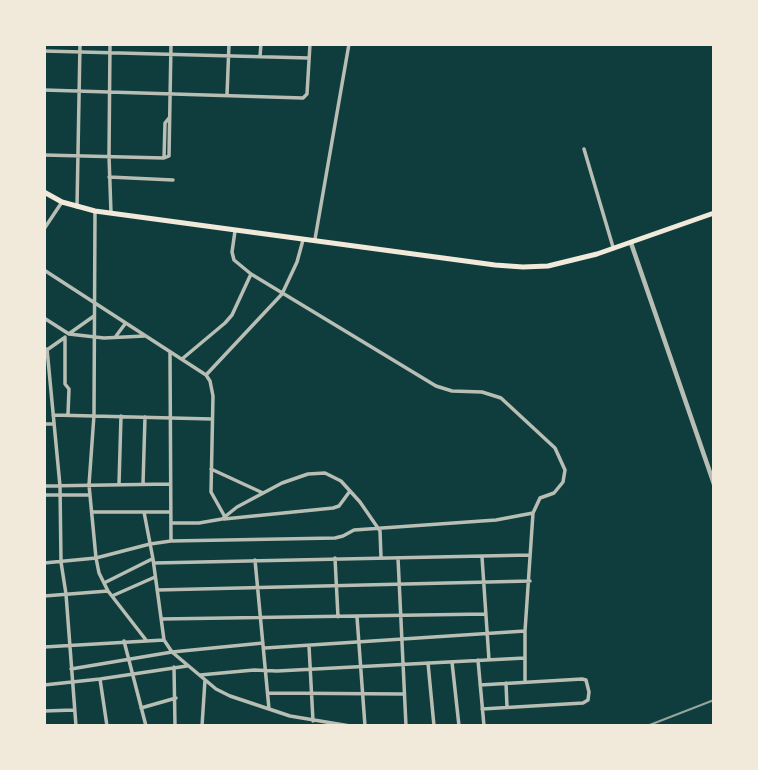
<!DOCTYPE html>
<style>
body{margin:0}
#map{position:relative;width:758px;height:770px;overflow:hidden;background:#0f3d3e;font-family:Montserrat,sans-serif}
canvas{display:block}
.frame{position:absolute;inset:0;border:46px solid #f1e9da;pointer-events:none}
</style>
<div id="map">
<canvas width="758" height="770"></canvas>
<div class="frame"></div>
</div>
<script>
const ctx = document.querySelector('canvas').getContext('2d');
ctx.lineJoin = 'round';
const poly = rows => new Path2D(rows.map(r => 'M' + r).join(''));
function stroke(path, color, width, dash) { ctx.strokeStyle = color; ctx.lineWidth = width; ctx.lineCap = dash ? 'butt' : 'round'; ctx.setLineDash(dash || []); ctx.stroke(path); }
const minor = poly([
 [110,44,109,156,111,213],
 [44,51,309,58],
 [260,56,261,44],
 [44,90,303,98,307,94,310,44],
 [227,95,229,44],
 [584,149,613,247],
 [44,155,164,158],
 [164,158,169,156,171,44],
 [164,158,165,123,169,118],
 [109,177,173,180],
 [77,207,80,44],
 [95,211,94,415,89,485,96,558,99,573,108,591,146,640],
 [44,229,62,202],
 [235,231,232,252,234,260,251,274,436,386,452,391,482,392,501,398,555,448,565,470,563,482,554,493,540,498,533,513,525,631,525,681],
 [315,239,349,44],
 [44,270,206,375,210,381,213,396,211,492,225,517],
 [44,318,69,334,104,338,145,336],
 [70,333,94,316],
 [116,336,125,324],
 [65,337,65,384,69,389,68,414],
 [47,349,60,486,61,562,66,594,76,726],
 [44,352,64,338],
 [170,352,171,541],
 [182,359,225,323,232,315,251,274],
 [206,375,282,294,297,262,303,240],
 [53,415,212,419],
 [44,424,54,424],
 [211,469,263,493],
 [119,484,121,416],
 [143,484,145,417],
 [44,486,170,484],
 [44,495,90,495],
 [93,512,170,512],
 [144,512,153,559,164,640,172,652,216,689,230,696,290,716,350,726],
 [224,519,333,508,339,506,350,491],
 [171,523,199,523,222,519,237,507,282,483,308,474,325,473,341,481,360,502,380,531,381,557],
 [482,557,489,660],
 [335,558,338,617],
 [398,558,406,726],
 [255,560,269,709],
 [44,563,96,558,150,544,171,541,335,538,343,536,354,530,496,520,533,513],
 [154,563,530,555],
 [104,583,152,559],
 [157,590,530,581],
 [44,596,108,591],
 [112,596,155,577],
 [357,617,365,726],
 [161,619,486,614],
 [124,641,146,726],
 [309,646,313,721],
 [44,647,164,640],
 [265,648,525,631],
 [478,660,484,726],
 [452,662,459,726],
 [428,663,434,726],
 [174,667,175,726],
 [71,669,172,652,263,643],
 [200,675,254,670,277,671,525,658],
 [100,679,107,726],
 [506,683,507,707],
 [44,685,100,679,187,666],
 [480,685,582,679,586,680,589,692,588,700,583,703,482,709],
 [268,693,403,694],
 [141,708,176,698],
 [44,711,74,710],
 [202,726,205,680]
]);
const tertiary = poly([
 [631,243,714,484]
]);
const primary = poly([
 [44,192,62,202,95,211,495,265,523,267,548,266,597,254,714,213]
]);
const rail = poly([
 [647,726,714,700]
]);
stroke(minor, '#b8beb3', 3.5);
stroke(tertiary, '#b8beb3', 4.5);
stroke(primary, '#f1e9da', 5);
stroke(rail, '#97a49c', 2);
</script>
